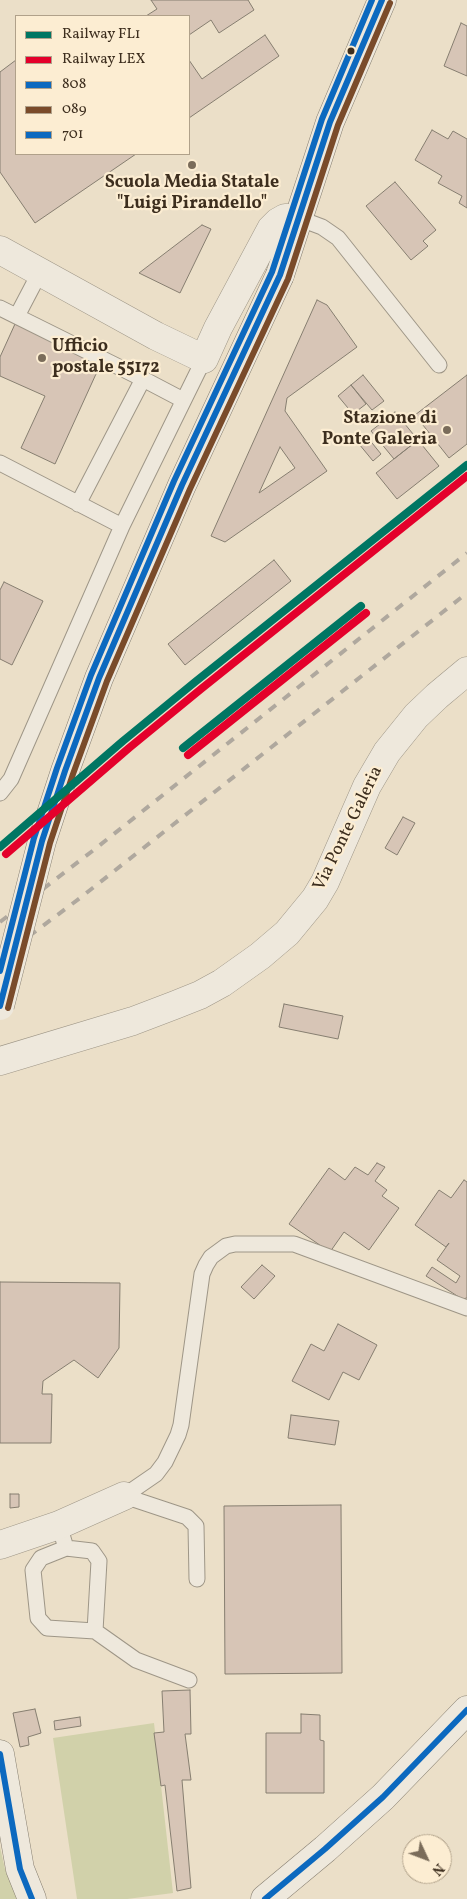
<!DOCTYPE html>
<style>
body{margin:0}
#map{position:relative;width:467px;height:1899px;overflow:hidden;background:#ebdfc8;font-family:Vollkorn,serif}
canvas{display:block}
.legend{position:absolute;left:15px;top:15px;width:175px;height:140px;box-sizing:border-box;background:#fcedd2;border:1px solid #b0a18a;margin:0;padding:6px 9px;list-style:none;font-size:15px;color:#3d2e1e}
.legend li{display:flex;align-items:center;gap:10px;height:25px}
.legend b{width:25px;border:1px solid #b0a18a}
.north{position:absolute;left:402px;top:1834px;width:50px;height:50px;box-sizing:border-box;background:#fcedd2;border:1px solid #b0a18a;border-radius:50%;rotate:133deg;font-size:14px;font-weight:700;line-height:20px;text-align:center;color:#3d2e1e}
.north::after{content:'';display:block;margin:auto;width:18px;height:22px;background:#7a6c5a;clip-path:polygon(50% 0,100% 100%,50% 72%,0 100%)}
</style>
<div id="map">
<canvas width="467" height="1899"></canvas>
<ul class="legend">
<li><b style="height:6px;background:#007663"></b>Railway FL1</li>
<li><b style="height:6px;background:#e4002b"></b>Railway LEX</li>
<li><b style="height:6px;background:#0c69bf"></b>808</li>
<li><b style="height:6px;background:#7a4b2a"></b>089</li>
<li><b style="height:6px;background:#0c69bf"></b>701</li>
</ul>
<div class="north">N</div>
</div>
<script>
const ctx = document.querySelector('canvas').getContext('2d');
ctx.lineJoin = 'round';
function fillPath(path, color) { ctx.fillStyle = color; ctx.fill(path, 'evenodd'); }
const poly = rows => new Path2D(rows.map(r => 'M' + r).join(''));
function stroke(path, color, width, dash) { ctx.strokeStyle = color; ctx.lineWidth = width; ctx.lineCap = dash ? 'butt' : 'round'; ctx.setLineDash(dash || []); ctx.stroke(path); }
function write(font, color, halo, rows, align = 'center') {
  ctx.font = font + ' Vollkorn,serif'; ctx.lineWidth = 4.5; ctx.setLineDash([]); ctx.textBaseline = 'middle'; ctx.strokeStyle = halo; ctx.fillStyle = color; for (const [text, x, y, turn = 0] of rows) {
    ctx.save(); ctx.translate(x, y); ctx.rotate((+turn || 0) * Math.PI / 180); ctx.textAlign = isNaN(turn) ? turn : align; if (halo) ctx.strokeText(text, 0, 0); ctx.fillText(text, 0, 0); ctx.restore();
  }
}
const green = poly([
 [154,1723,173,1893,127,1899,77,1899,53,1738],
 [0,1847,5,1869,18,1899,0,1899]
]);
const building = poly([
 [151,0,248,0,254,10,219,33,211,20,189,35,189,16,146,16,157,9,151,0],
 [461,23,467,26,467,76,444,66,461,23],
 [265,35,279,56,189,118,189,60,202,79,265,35],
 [16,60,16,154,136,154,35,223,0,172,0,72,16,60],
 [432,130,448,139,453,131,467,139,467,208,459,203,462,196,438,183,442,176,415,160,432,130],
 [395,182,436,230,423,241,428,246,411,260,366,206,395,182],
 [202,225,211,229,180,293,139,273,202,225],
 [317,300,327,305,357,347,287,398,285,411,327,471,225,542,211,536,317,300],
 [280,447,295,468,259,493,280,447],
 [15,324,101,363,55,464,21,448,45,396,0,376,0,357,15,324],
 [363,375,384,401,372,410,351,385,363,375],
 [467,375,467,444,449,458,415,415,467,375],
 [351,385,366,404,353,414,338,396,351,385],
 [395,412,418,440,394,459,371,431,395,412],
 [368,438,381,454,373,461,359,444,368,438],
 [418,440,439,466,397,499,376,473,418,440],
 [274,560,291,581,185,665,168,644,274,560],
 [4,582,43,601,12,665,0,659,0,590,4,582],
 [403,817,415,823,397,855,385,848,403,817],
 [284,1004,343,1016,338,1039,279,1027,284,1004],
 [377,1163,385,1167,375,1181,387,1190,382,1196,399,1208,369,1250,344,1232,330,1252,289,1224,329,1168,345,1180,355,1167,368,1175,377,1163],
 [464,1180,467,1182,467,1298,462,1299,426,1276,432,1267,456,1283,460,1276,437,1260,449,1243,446,1247,415,1225,439,1190,451,1198,464,1180],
 [262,1265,275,1276,254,1299,241,1287,262,1265],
 [0,1282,120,1283,119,1348,98,1378,74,1360,43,1381,42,1394,52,1394,51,1443,0,1443,0,1282],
 [338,1324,377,1345,359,1380,343,1372,329,1400,292,1381,311,1344,324,1351,338,1324],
 [291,1415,339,1421,335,1445,288,1438,291,1415],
 [10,1494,19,1494,19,1507,10,1508,10,1494],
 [341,1505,342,1673,225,1674,224,1506,341,1505],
 [190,1690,191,1734,185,1734,191,1780,182,1780,191,1888,177,1891,165,1785,161,1786,154,1733,164,1732,162,1691,190,1690],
 [35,1709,41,1733,28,1737,29,1745,20,1747,13,1713,35,1709],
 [301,1714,320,1715,320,1740,324,1741,324,1793,266,1793,266,1733,301,1733,301,1714],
 [80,1717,81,1726,55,1730,54,1721,80,1717]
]);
const service = poly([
 [298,218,322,227,338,238,439,365],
 [0,308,143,379],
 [17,316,40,272],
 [0,463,122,526],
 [78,504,143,379,183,400],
 [0,793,11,779,122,526,204,359],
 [124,1496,156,1474,165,1462,178,1435,181,1425,202,1274,206,1265,211,1257,226,1246,235,1244,294,1244,467,1308],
 [124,1496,187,1517,196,1526,197,1579],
 [59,1525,66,1548,92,1551,99,1561,95,1631,136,1660,189,1680],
 [66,1548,41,1558,33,1570,38,1618,47,1628,95,1631]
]);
const minor = poly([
 [0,250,156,336,204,359,218,328,271,229,278,222,285,218,298,218],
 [0,1061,133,1021,175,1005,200,995,222,983,260,956,287,933,315,899,325,882,367,786,387,752,416,716,437,696,467,671],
 [0,1545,59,1525,124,1496]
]);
const secondary = poly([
 [280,275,330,122,382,0],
 [0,1754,20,1869,32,1899],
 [265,1899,325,1849,383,1797,467,1710]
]);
const rail = poly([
 [0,922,95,849,467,553],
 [0,958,80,898,467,593]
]);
const secondaryBridge = poly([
 [0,1006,42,841,65,771,99,678,182,485,280,275]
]);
const bus1 = poly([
 [0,1006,42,841,65,771,99,678,182,485,280,275,330,122,382,0],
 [0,1754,20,1869,32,1899],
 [265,1899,325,1849,383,1797,467,1710]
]);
const bus2 = poly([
 [8,1008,50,843,73,774,107,681,190,489,288,279,338,125,390,3]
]);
const bus3 = poly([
 [0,971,34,838,57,768,91,675,174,481,272,272,322,119,372,0]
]);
const rail1 = poly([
 [183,748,361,606],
 [0,847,123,741,195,682,467,465]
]);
const rail2 = poly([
 [188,755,366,613],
 [6,854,129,748,201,689,467,476]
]);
const markers = [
 [351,51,4.5,"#3d2e1e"],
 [192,165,5,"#7a6c5a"],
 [42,358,5,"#7a6c5a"],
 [447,430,5,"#7a6c5a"]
];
const poiNames = [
 ["Scuola Media Statale",192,184],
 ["\"Luigi Pirandello\"",192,205],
 ["Ufficio",52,348,"left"],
 ["postale 55172",52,369,"left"],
 ["Stazione di",437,420,"right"],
 ["Ponte Galeria",437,441,"right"]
];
const streetNames = [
 ["Via Ponte Galeria",349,829,-64]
];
fillPath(green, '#d1d1aa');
fillPath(building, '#d7c5b6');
stroke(building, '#867e70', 1);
stroke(service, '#9e9687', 17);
stroke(minor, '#9e9687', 29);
stroke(secondary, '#867e70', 29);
stroke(service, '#eee8dc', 15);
stroke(minor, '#eee8dc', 28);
stroke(secondary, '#eee8dc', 28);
stroke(rail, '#afa89e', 4, [9, 9]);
stroke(secondaryBridge, '#867e70', 29, []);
stroke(secondaryBridge, '#eee8dc', 28);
stroke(bus1, '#0c69bf', 6);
stroke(bus2, '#7a4b2a', 6);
stroke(bus3, '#0c69bf', 6);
stroke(rail1, '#007663', 8);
stroke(rail2, '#e4002b', 8);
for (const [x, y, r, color] of markers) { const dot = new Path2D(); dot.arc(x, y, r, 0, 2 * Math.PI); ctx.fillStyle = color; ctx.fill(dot); stroke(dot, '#fcedd2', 2); }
write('bold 18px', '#3d2e1e', '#fcedd2', poiNames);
write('18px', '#3d2e1e', '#fcedd2', streetNames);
</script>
